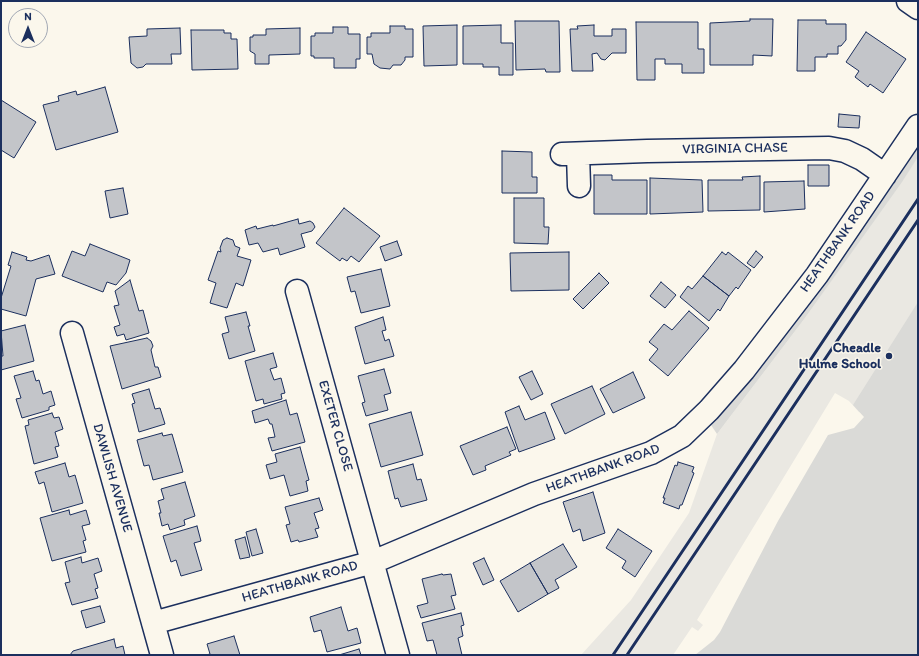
<!DOCTYPE html>
<style>
body{margin:0}
#map{position:relative;width:919px;height:656px;overflow:hidden;background:#fbf7ec;font-family:Itim,sans-serif}
canvas{display:block}
.frame{position:absolute;inset:0;border:2px solid #1b2f5e;pointer-events:none}
.north{position:absolute;left:8px;top:8px;width:40px;height:40px;box-sizing:border-box;background:#fbf7ec;border:1px solid #a1a7b3;border-radius:50%;rotate:0deg;font-size:11px;font-weight:700;line-height:16px;text-align:center;color:#1b2f5e}
.north::after{content:'';display:block;margin:auto;width:14px;height:18px;background:#1b2f5e;clip-path:polygon(50% 0,100% 100%,50% 72%,0 100%)}
</style>
<div id="map">
<canvas width="919" height="656"></canvas>
<div class="frame"></div>
<div class="north">N</div>
</div>
<script>
const ctx = document.querySelector('canvas').getContext('2d');
ctx.lineJoin = 'round';
function fillPath(path, color) { ctx.fillStyle = color; ctx.fill(path, 'evenodd'); }
const poly = rows => new Path2D(rows.map(r => 'M' + r).join(''));
function stroke(path, color, width, dash) { ctx.strokeStyle = color; ctx.lineWidth = width; ctx.lineCap = dash ? 'butt' : 'round'; ctx.setLineDash(dash || []); ctx.stroke(path); }
function write(font, color, halo, rows, align = 'center') {
  ctx.font = font + ' Itim,sans-serif'; ctx.lineWidth = 3; ctx.setLineDash([]); ctx.textBaseline = 'middle'; ctx.strokeStyle = halo; ctx.fillStyle = color; for (const [text, x, y, turn = 0] of rows) {
    ctx.save(); ctx.translate(x, y); ctx.rotate((+turn || 0) * Math.PI / 180); ctx.textAlign = isNaN(turn) ? turn : align; if (halo) ctx.strokeText(text, 0, 0); ctx.fillText(text, 0, 0); ctx.restore();
  }
}
const built = poly([
 [918,157,918,431,859,412,849,401,835,393,697,620,703,625,698,631,692,627,673,655,581,655,631,600,689,513,717,434,805,318]
]);
const green = poly([
 [918,146,918,157,902,182,805,318,717,434,711,425,754,375,850,246],
 [918,302,918,655,695,655,714,640,720,632,778,521,828,435,854,428,864,417,853,405]
]);
const building = poly([
 [750,19,773,19,772,56,753,55,753,65,710,65,710,23,750,21,750,19],
 [798,20,826,20,826,24,846,24,846,40,841,46,838,46,838,54,827,54,827,57,815,57,815,71,797,71,798,20],
 [515,21,559,21,560,72,546,72,545,69,516,70,515,21],
 [636,22,698,22,698,49,704,49,704,73,682,73,682,64,665,64,665,59,655,59,655,80,637,80,636,22],
 [457,25,457,65,424,66,423,26,457,25],
 [501,25,501,43,513,43,513,75,499,75,499,67,483,67,483,64,463,64,463,26,501,25],
 [594,25,594,36,612,36,612,29,626,29,626,53,612,53,605,60,601,59,597,53,592,54,593,71,572,71,570,29,578,29,577,26,594,25],
 [390,26,405,26,405,29,413,29,413,57,405,57,405,60,401,65,393,65,390,69,380,68,374,64,372,54,367,54,367,37,371,37,371,33,390,33,390,26],
 [333,27,348,27,348,34,360,34,360,59,356,59,356,68,334,68,334,58,314,58,314,56,311,56,311,36,315,36,315,33,333,33,333,27],
 [180,28,181,54,171,54,172,64,146,64,143,67,137,68,131,63,129,37,147,36,147,29,180,28],
 [300,28,300,54,269,55,269,64,255,64,255,54,250,51,250,37,253,37,253,35,266,35,266,29,300,28],
 [191,30,224,30,224,33,231,33,231,39,237,39,238,69,192,70,191,30],
 [866,32,906,59,883,93,870,84,868,87,855,77,859,71,846,62,866,32],
 [105,87,118,132,56,150,43,105,59,101,58,96,76,91,77,95,105,87],
 [1,100,36,122,14,158,1,150,1,100],
 [839,114,860,116,859,128,838,127,839,114],
 [502,151,532,152,532,177,537,177,537,193,502,193,502,151],
 [808,165,829,165,829,186,808,186,808,165],
 [594,175,612,175,612,180,647,180,647,214,594,214,594,175],
 [760,176,760,210,708,211,708,180,743,180,742,177,760,176],
 [650,178,702,180,703,212,650,214,650,178],
 [804,181,805,209,764,212,764,182,804,181],
 [123,188,128,214,110,218,105,191,123,188],
 [514,198,544,198,544,227,549,227,548,244,514,243,514,198],
 [344,208,380,236,359,262,351,256,347,261,342,258,340,261,316,243,344,208],
 [298,219,299,224,310,221,313,223,315,227,312,231,301,234,305,247,280,255,278,248,263,252,258,243,249,245,245,230,256,226,257,229,273,225,273,226,298,219],
 [227,238,233,240,235,246,240,248,237,256,251,260,243,286,236,283,227,308,210,303,216,283,208,280,218,251,221,252,220,248,223,240,227,238],
 [397,241,402,255,385,261,380,247,397,241],
 [90,244,130,260,126,273,116,285,107,282,103,292,62,276,72,251,85,256,90,244],
 [756,251,763,257,754,268,747,263,756,251],
 [12,252,27,257,26,260,31,261,49,255,55,274,36,279,26,316,1,309,1,298,11,266,8,265,12,252],
 [569,252,569,290,511,291,510,253,569,252],
 [722,252,726,255,728,252,751,270,738,289,736,287,729,296,703,276,722,252],
 [381,269,390,306,361,313,355,291,351,292,347,277,381,269],
 [599,273,609,283,583,309,573,299,599,273],
 [703,276,729,296,720,311,718,309,709,321,680,297,688,286,692,289,703,276],
 [130,280,139,311,143,310,149,333,126,340,124,334,117,336,114,327,120,325,114,306,119,305,115,291,130,280],
 [661,282,676,295,665,308,650,296,661,282],
 [689,311,709,328,668,376,649,360,658,349,649,342,664,324,672,330,689,311],
 [246,312,250,326,248,326,255,351,229,359,222,334,229,332,225,317,246,312],
 [383,317,386,330,382,331,385,341,389,339,394,356,365,364,355,327,383,317],
 [25,325,34,361,1,370,1,356,3,356,1,331,25,325],
 [147,338,151,341,153,346,151,350,155,367,158,367,161,377,122,389,110,346,147,338],
 [273,353,277,367,270,369,274,380,281,378,285,393,281,394,282,399,264,404,263,399,256,401,245,361,273,353],
 [384,369,391,393,384,395,388,410,366,416,362,403,365,402,358,376,384,369],
 [33,371,36,381,39,380,43,394,51,391,55,405,49,407,49,410,22,418,16,399,21,398,14,376,33,371],
 [532,371,543,394,531,400,519,377,532,371],
 [633,372,645,398,613,413,600,389,633,372],
 [592,386,605,414,565,434,551,404,592,386],
 [149,389,155,409,160,408,165,424,139,432,132,404,135,403,132,394,149,389],
 [286,400,290,415,297,413,305,442,272,451,268,438,275,437,272,424,270,424,268,419,255,423,252,411,286,400],
 [519,406,525,420,545,412,555,439,519,452,505,412,519,406],
 [411,412,423,455,381,467,369,424,411,412],
 [52,413,54,418,59,417,63,429,55,432,59,446,55,447,58,457,34,464,25,426,29,425,28,420,52,413],
 [507,427,516,449,509,452,511,455,485,466,486,470,473,475,460,446,507,427],
 [162,433,163,436,172,434,183,472,153,480,149,465,144,466,137,440,162,433],
 [300,447,309,480,306,481,308,491,290,496,284,475,270,479,266,465,277,462,275,454,300,447],
 [678,462,694,467,692,472,694,473,682,505,680,505,679,509,663,503,665,498,663,498,675,465,677,466,678,462],
 [65,463,69,477,75,475,83,503,52,512,44,482,39,484,35,472,65,463],
 [413,464,417,480,421,479,427,500,401,507,398,498,395,499,388,471,413,464],
 [185,482,195,516,184,520,185,525,170,530,168,524,162,526,159,513,161,513,158,501,164,499,161,489,185,482],
 [593,492,605,533,583,541,580,529,573,532,563,502,593,492],
 [319,498,323,510,314,513,319,528,315,529,318,537,299,542,298,540,291,542,286,525,290,524,285,507,319,498],
 [69,510,70,515,86,510,90,524,82,526,86,540,83,541,86,552,52,561,40,518,69,510],
 [197,526,201,541,194,543,202,570,181,576,176,560,171,562,163,536,197,526],
 [256,529,263,553,252,556,246,532,256,529],
 [618,529,652,551,635,577,622,568,626,561,606,548,618,529],
 [245,537,250,557,240,559,235,540,245,537],
 [563,544,577,567,555,580,559,588,548,594,530,563,563,544],
 [81,557,82,563,98,558,102,571,94,574,98,588,95,589,98,598,72,605,65,583,70,582,65,562,81,557],
 [484,558,494,580,483,585,473,563,484,558],
 [530,563,548,594,518,612,500,581,530,563],
 [442,574,443,575,451,574,456,595,451,596,455,609,421,618,417,606,428,603,422,579,442,574],
 [100,606,105,622,86,628,81,611,100,606],
 [341,607,348,631,357,628,361,643,327,652,321,630,314,632,310,617,341,607],
 [461,613,464,625,461,626,463,636,458,638,462,655,437,655,433,640,427,641,422,623,461,613],
 [234,636,240,655,206,655,210,654,207,644,234,636],
 [114,639,116,648,123,646,125,655,70,655,73,651,114,639],
 [359,649,361,655,339,655,359,649]
]);
const street = poly([
 [908,1,918,8],
 [562,154,647,151,829,148,845,151,862,159,885,175],
 [578,154,579,186],
 [297,291,398,655],
 [72,333,162,655],
 [153,623,373,562,534,494,651,453,682,436,709,410,744,370,817,275,918,126]
]);
const rail = poly([
 [613,655,918,199],
 [627,655,918,220]
]);
const markers = [
 [889,356,4,"#1b2f5e"]
];
const streetNames = [
 ["VIRGINIA CHASE",735,149,-1],
 ["HEATHBANK ROAD",838,242,-55],
 ["EXETER CLOSE",335,426,74],
 ["HEATHBANK ROAD",603,469,-20],
 ["DAWLISH AVENUE",112,478,74],
 ["HEATHBANK ROAD",300,582,-16]
];
const poiNames = [
 ["Cheadle",881,348],
 ["Hulme School",881,364]
];
fillPath(built, '#eae8e2');
fillPath(green, '#dadad7');
fillPath(building, '#c3c5c9');
stroke(building, '#1b2f5e', 1);
stroke(street, '#1b2f5e', 25);
stroke(street, '#fbf7ec', 22);
stroke(rail, '#1b2f5e', 3);
for (const [x, y, r, color] of markers) { const dot = new Path2D(); dot.arc(x, y, r, 0, 2 * Math.PI); ctx.fillStyle = color; ctx.fill(dot); stroke(dot, '#fbf7ec', 1.5); }
write('14px', '#1b2f5e', '#fbf7ec', streetNames);
write('bold 14px', '#1b2f5e', '#fbf7ec', poiNames, 'right');
</script>
